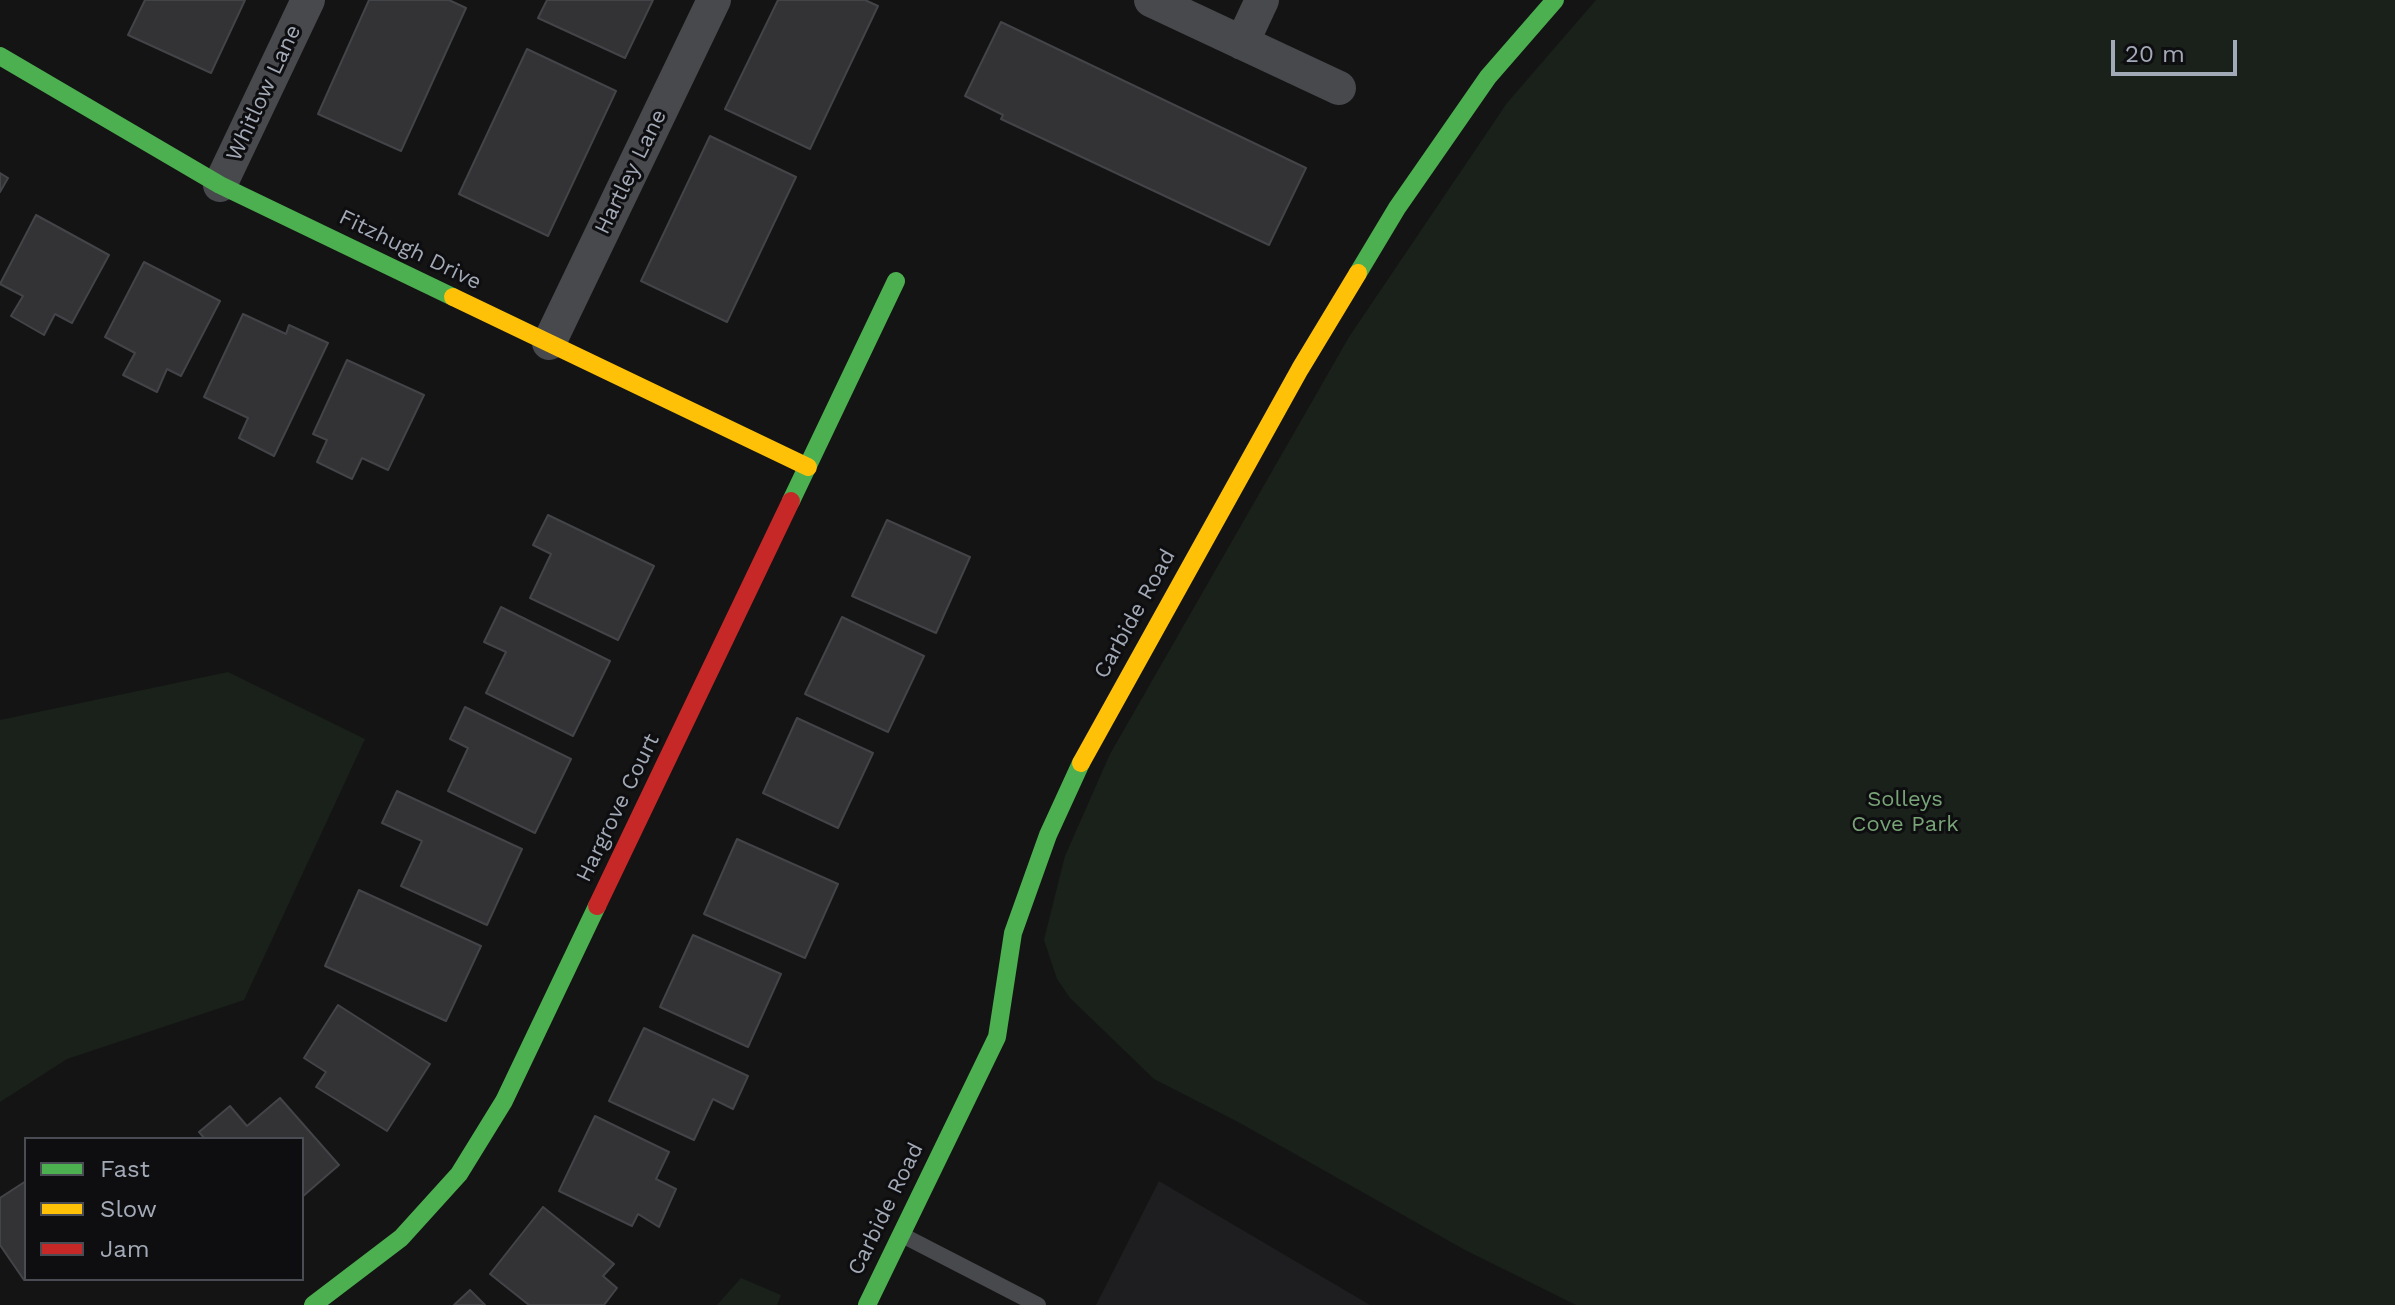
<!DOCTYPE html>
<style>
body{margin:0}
#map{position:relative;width:2395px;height:1305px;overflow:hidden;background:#141414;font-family:"Work Sans",sans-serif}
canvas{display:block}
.legend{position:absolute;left:24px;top:1137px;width:280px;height:144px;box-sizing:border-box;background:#0e0e10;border:2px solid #4a4c53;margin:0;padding:10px 14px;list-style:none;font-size:24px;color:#a3aab7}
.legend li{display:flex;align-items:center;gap:16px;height:40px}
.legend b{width:40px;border:2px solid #4a4c53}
.scale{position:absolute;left:2111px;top:40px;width:126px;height:36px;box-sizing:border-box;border:4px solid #a3aab7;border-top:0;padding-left:10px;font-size:24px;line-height:28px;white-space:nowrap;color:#a3aab7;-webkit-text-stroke:6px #0e0e10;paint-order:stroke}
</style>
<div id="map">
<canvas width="2395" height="1305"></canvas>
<ul class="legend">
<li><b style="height:10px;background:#4caf50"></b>Fast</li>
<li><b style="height:10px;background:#ffc107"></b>Slow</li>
<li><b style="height:10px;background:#c62828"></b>Jam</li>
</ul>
<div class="scale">20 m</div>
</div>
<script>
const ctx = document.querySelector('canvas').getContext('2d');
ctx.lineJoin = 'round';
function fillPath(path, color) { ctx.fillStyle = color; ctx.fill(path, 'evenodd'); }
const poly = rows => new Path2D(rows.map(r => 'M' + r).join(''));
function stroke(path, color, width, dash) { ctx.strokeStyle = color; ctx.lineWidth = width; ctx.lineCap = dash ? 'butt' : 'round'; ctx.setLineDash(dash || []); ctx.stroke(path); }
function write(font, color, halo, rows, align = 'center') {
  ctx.font = font + ' "Work Sans",sans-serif'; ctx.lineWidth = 6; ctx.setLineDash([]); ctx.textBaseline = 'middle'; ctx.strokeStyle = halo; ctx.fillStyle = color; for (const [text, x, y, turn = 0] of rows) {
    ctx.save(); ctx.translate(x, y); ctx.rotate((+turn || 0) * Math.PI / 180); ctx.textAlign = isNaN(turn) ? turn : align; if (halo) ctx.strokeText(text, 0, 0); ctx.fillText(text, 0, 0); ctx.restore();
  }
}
const built = poly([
 [1159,1181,1370,1305,1096,1305]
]);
const green = poly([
 [1596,0,2395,0,2395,1305,1576,1305,1465,1250,1240,1123,1154,1079,1070,998,1057,979,1044,940,1065,856,1110,754,1349,337,1507,103],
 [228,672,365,739,244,1000,67,1059,0,1102,0,720],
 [741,1278,781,1295,777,1305,717,1305]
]);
const building = poly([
 [145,0,245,0,211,73,128,35,145,0],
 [369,0,449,0,466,8,401,151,318,114,369,0],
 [547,0,653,0,625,58,538,18,547,0],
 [778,0,865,0,878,6,810,149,725,109,778,0],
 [1001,22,1306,168,1269,245,1001,119,1003,115,965,96,1001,22],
 [527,49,616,91,548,236,459,194,527,49],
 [710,136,796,177,727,322,641,281,710,136],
 [0,173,8,178,0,192,0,173],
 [36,215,109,255,72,323,55,314,44,335,11,316,23,296,0,284,36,215],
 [144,262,220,301,181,376,167,369,157,392,123,375,135,353,105,337,144,262],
 [243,314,286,334,289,325,328,343,274,456,239,438,248,418,204,397,243,314],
 [347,360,424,395,388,470,362,458,352,479,317,462,327,440,313,434,347,360],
 [548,515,654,566,618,640,530,598,551,554,533,545,548,515],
 [887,520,970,557,936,633,852,596,887,520],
 [501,607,610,661,573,736,486,693,506,652,484,642,501,607],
 [842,617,924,656,888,732,805,694,842,617],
 [465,707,571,759,535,833,448,791,468,748,450,739,465,707],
 [797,718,873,753,838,828,763,793,797,718],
 [397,791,522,849,487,925,401,886,422,841,382,823,397,791],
 [737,839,838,884,805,958,704,914,737,839],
 [359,890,481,946,446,1021,325,966,359,890],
 [693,935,781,974,748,1047,660,1007,693,935],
 [338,1005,430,1064,387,1131,316,1087,326,1072,304,1058,338,1005],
 [644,1028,748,1076,733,1109,713,1099,694,1140,609,1101,644,1028],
 [280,1098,339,1165,302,1197,302,1139,205,1139,199,1132,230,1106,247,1126,280,1098],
 [595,1116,669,1152,656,1179,676,1189,659,1227,638,1214,632,1226,559,1191,595,1116],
 [26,1181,26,1278,24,1280,0,1245,0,1198,26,1181],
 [543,1207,614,1264,603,1276,617,1288,604,1305,529,1305,490,1274,543,1207],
 [470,1290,485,1305,454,1305,470,1290]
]);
const lane = poly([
 [902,1235,1038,1305]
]);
const street = poly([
 [1151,0,1339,88],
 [1242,43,1262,0],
 [220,185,308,0],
 [549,343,714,0]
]);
const fast = poly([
 [0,56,220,185,453,297],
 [1358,273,1397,208,1488,77,1555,0],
 [791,501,896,281],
 [313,1305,401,1238,459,1174,504,1101,597,906],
 [867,1305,997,1037,1013,933,1048,835,1081,763]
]);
const slow = poly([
 [453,297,808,467],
 [1081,763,1300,369,1358,273]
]);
const jam = poly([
 [597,906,791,501]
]);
const streetNames = [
 ["Whitlow Lane",264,93,-65],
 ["Hartley Lane",631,172,-64],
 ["Fitzhugh Drive",410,250,26],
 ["Carbide Road",1135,614,-61],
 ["Hargrove Court",618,808,-64],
 ["Carbide Road",886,1209,-64]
];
const parkNames = [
 ["Solleys",1905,800],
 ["Cove Park",1905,825]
];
fillPath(built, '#1e1e20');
fillPath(green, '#19211a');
fillPath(building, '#333335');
stroke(building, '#424448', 2);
stroke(lane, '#47494d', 16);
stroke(street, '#47494d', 34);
stroke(fast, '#4caf50', 18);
stroke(slow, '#ffc107', 18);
stroke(jam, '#c62828', 18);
write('22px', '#a3aab7', '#0e0e10', streetNames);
write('22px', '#78a477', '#0e0e10', parkNames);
</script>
